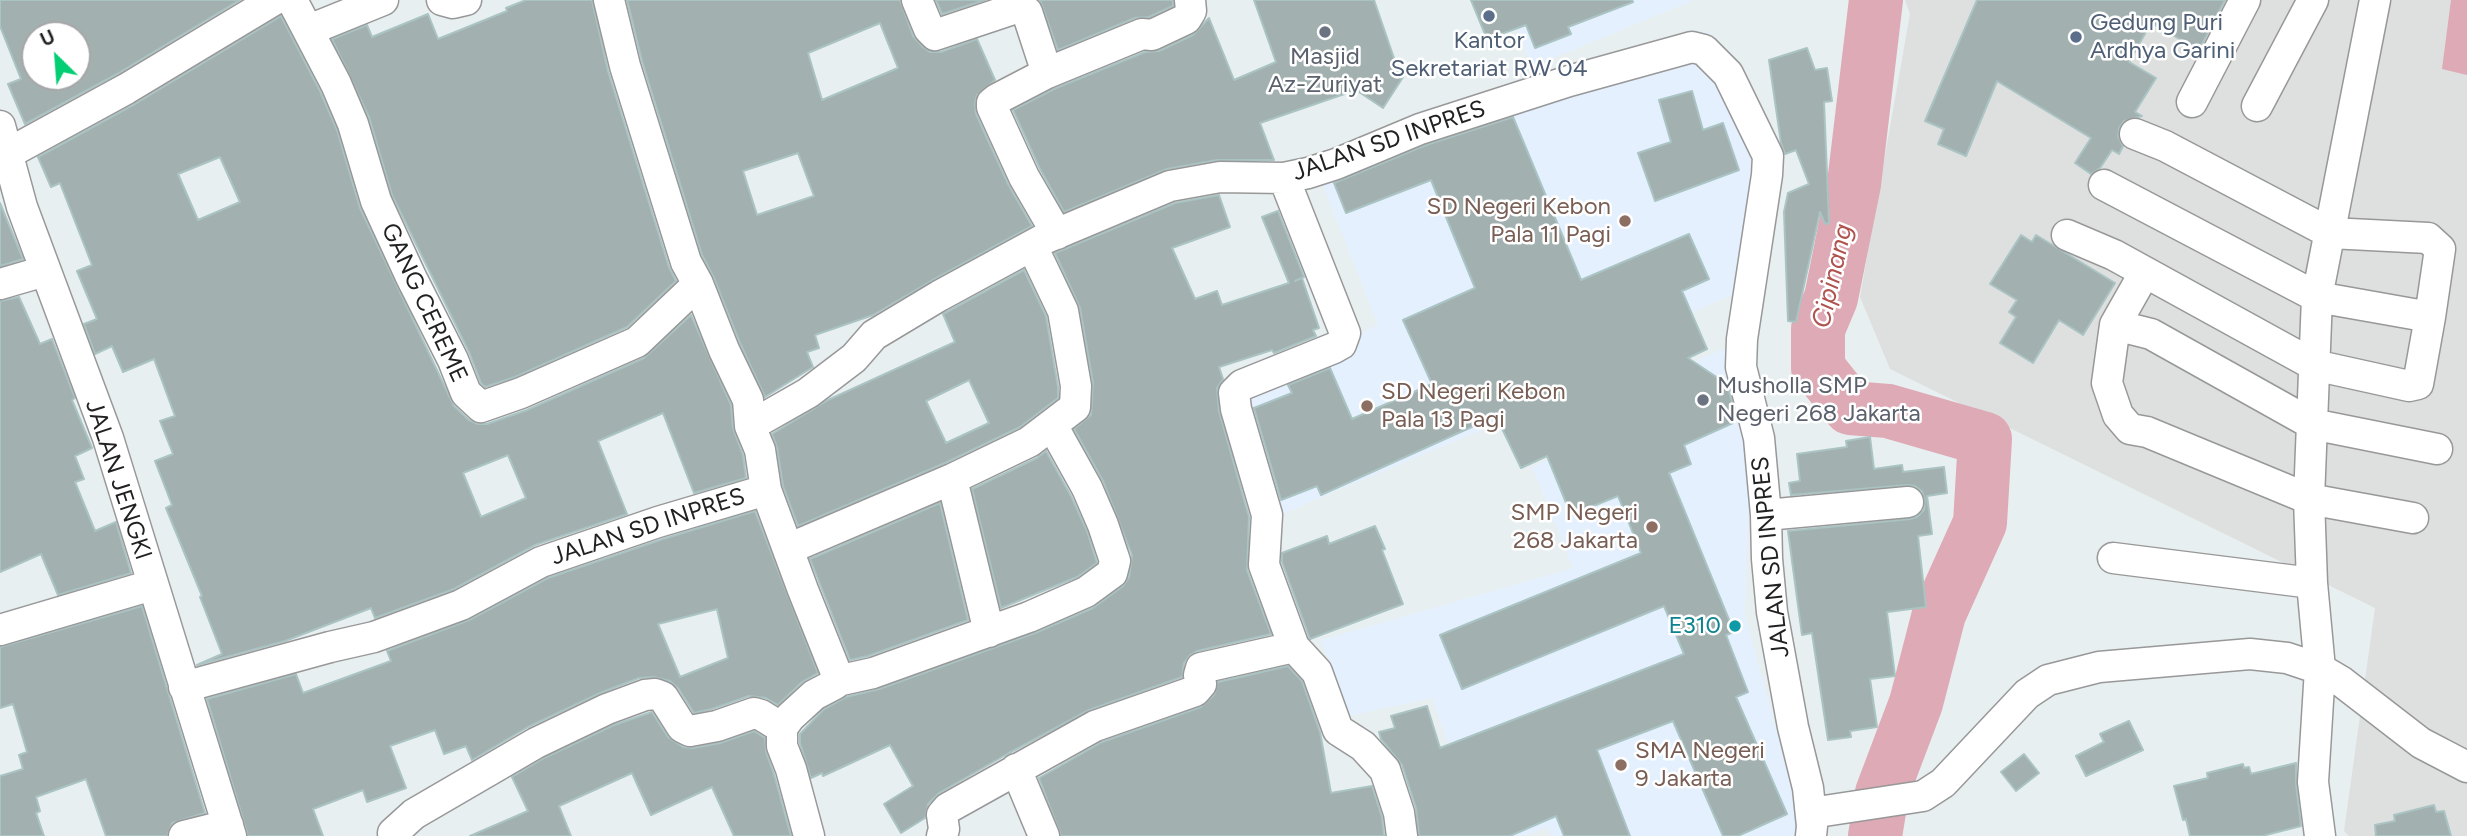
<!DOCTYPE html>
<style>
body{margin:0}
#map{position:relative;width:2467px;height:836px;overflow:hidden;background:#e8eff1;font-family:Figtree,sans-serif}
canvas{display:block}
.north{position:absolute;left:21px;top:21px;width:70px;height:70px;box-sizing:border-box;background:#fff;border:2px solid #a6a6a6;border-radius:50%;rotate:335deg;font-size:19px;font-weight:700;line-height:28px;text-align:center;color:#212121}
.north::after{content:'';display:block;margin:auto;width:24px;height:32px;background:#04ce73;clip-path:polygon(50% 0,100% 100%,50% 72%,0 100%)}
</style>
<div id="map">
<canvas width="2467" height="836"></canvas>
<div class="north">U</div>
</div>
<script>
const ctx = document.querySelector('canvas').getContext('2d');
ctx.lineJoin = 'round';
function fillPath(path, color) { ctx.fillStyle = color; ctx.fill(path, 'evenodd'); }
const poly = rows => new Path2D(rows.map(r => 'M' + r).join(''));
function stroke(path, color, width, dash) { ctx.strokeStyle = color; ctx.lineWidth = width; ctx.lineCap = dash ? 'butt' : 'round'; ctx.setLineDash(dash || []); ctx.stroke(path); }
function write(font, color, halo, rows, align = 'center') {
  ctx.font = font + ' Figtree,sans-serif'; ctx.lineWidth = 5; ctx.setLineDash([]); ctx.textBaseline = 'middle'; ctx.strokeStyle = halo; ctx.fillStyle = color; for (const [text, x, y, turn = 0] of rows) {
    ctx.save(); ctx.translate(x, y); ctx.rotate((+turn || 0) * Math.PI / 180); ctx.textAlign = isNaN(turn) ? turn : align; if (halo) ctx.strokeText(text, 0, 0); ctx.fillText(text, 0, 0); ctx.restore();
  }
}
const residential = poly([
 [1905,0,2467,0,2467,836,2349,836,2344,831,2375,608,1890,369,1860,297,1910,14]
]);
const education = poly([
 [1506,0,1694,0,1532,67],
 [1709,31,1760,152,1741,291,1562,369,1501,422,1307,503,1271,520,1240,390,1378,325,1321,180,1530,89],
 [1732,345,1749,486,1745,615,1797,807,1794,836,1551,836,1548,827,1523,836,1481,836,1432,698,1349,716,1321,640,1573,568,1532,467,1611,431,1600,405]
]);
const water = poly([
 [2451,0,2467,0,2467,75,2442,69]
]);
const river = poly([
 [1875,836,1882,793,1916,703,1939,614,1980,523,1985,439,1888,411,1850,408,1818,368,1818,329,1831,298,1854,184,1876,0]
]);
const building = poly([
 [0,0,240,0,117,74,25,124,8,84,21,79,0,26,0,0],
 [35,35,77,35,77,77,35,77,35,35],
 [526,0,592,0,608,71,669,267,676,281,627,327,515,377,485,387,481,383,469,352,392,195,369,117,332,39,367,25,372,37,428,14,438,39,507,11,506,8,526,0],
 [627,0,900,0,913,36,923,47,930,52,941,52,977,39,995,80,977,95,975,103,976,114,1008,184,1032,226,931,281,873,315,815,335,819,348,807,352,813,367,765,397,740,343,714,278,702,255,642,61,627,0],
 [880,23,898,68,822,100,808,53,880,23],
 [798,153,814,196,757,215,743,171,798,153],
 [936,0,985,0,942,14,936,0],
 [1040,0,1173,0,1173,6,1149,17,1135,18,1058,50,1040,0],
 [1254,0,1374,0,1396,64,1407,71,1383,108,1356,90,1260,123,1274,160,1217,160,1167,169,1064,212,1040,169,1013,110,1056,88,1145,52,1159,51,1193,35,1209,18,1234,80,1276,62,1254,0],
 [1471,0,1632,0,1633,2,1568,27,1571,34,1535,48,1526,25,1487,39,1471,0],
 [1977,0,2225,0,2199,50,2151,23,2129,62,2156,78,2135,112,2142,116,2124,121,2119,128,2118,136,2123,146,2119,154,2112,150,2100,168,2091,174,2075,163,2091,138,1997,81,1966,156,1938,144,1944,129,1925,121,1977,0],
 [281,16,320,91,337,130,360,208,454,406,469,420,478,424,487,424,527,410,644,358,691,315,731,405,733,428,743,455,746,478,694,493,663,413,598,441,627,514,535,545,454,589,375,618,371,608,285,641,197,665,222,654,200,597,202,596,166,508,172,505,155,461,173,454,160,421,175,416,154,359,123,372,112,346,95,354,84,324,97,319,77,271,92,265,60,183,51,187,38,157,135,104,281,16],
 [220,157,240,202,198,220,178,174,220,157],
 [508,455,526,498,481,517,463,473,508,455],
 [1807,48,1815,70,1827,68,1832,101,1824,102,1829,223,1825,224,1820,212,1796,322,1788,321,1784,212,1788,193,1809,184,1796,150,1785,154,1781,143,1769,60,1807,48],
 [1692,91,1703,130,1723,123,1739,170,1655,201,1638,153,1671,142,1659,100,1692,91],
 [1513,117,1581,280,1689,234,1709,279,1682,291,1707,349,1688,358,1727,384,1732,402,1733,423,1684,445,1691,464,1669,473,1734,632,1726,635,1748,692,1736,697,1787,814,1738,836,1723,836,1673,721,1597,750,1630,836,1564,836,1556,816,1510,836,1419,836,1416,808,1402,765,1381,739,1379,732,1395,728,1391,716,1427,706,1440,748,1684,654,1664,606,1462,689,1440,635,1641,553,1618,496,1571,515,1547,456,1521,468,1496,416,1321,495,1317,486,1281,500,1254,408,1292,393,1288,385,1330,368,1352,419,1432,384,1403,320,1475,288,1431,180,1346,213,1334,183,1426,145,1513,117],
 [1219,195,1230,227,1172,248,1195,299,1217,291,1222,305,1289,283,1262,217,1278,211,1304,277,1295,281,1302,278,1319,328,1313,330,1316,336,1274,353,1272,350,1219,367,1223,379,1217,388,1219,411,1249,517,1247,570,1271,634,1197,651,1190,655,1184,663,1182,677,1089,710,1009,753,939,793,928,804,925,818,901,833,884,804,913,786,890,745,823,776,822,773,811,778,800,743,800,734,824,709,846,697,879,689,1035,633,1093,608,1123,586,1129,577,1132,555,1103,481,1074,429,1091,415,1093,383,1080,308,1055,253,1175,203,1219,195],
 [0,203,23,259,0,266,0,203],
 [2021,235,2032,242,2036,235,2115,283,2083,335,2059,320,2033,363,2000,343,2016,317,2009,312,2017,300,1990,284,2021,235],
 [1024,270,1046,316,1058,387,1058,398,1020,427,945,463,798,526,783,486,777,447,772,434,828,400,955,342,943,314,1024,270],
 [969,380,989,423,946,443,926,401,969,380],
 [19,297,40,344,52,339,75,398,72,400,92,448,75,456,84,479,75,482,95,531,116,522,131,573,58,595,41,554,0,572,0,301,19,297],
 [1870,437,1874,469,1902,465,1903,472,1944,467,1947,493,1927,496,1932,534,1918,536,1926,607,1887,612,1895,676,1870,679,1877,727,1850,731,1851,737,1828,740,1812,633,1802,635,1788,531,1910,519,1917,517,1924,510,1925,500,1922,491,1915,486,1907,485,1791,495,1789,483,1800,481,1797,454,1847,447,1846,441,1870,437],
 [1046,451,1071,496,1087,531,1097,563,1077,577,1001,608,972,489,1037,458,1046,451],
 [940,503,968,620,868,656,850,660,810,559,940,503],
 [755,511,818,673,802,682,778,705,766,698,749,696,712,709,694,713,678,688,670,681,654,677,639,678,600,693,528,727,472,760,466,746,444,754,435,730,390,746,406,788,367,802,363,790,313,809,323,836,248,836,207,699,296,674,303,693,391,661,387,651,469,620,548,578,663,539,755,511],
 [717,609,728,658,680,677,658,624,717,609],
 [1375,526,1385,549,1382,550,1403,604,1310,639,1282,562,1282,553,1327,536,1329,544,1375,526],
 [142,606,205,813,172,823,167,836,106,836,86,779,36,797,40,811,36,813,44,836,0,836,0,776,23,769,19,755,27,752,13,704,0,708,0,647,142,606],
 [1288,666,1302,681,1320,732,1331,793,1372,786,1382,817,1384,836,1061,836,1039,778,1102,742,1201,707,1214,695,1218,682,1288,666],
 [652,712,668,737,683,747,693,748,720,743,754,731,765,738,766,752,774,774,791,836,734,836,712,787,651,815,632,773,559,806,571,836,470,836,528,811,512,777,544,758,614,725,652,712],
 [2129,721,2143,750,2086,776,2076,756,2104,742,2100,734,2129,721],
 [2024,754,2039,773,2016,791,2001,772,2024,754],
 [2296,763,2296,784,2301,826,2262,836,2190,836,2186,819,2183,820,2174,786,2208,778,2207,773,2243,764,2244,768,2249,767,2251,774,2296,763],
 [2434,805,2436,812,2444,811,2451,836,2376,836,2375,825,2395,821,2394,815,2434,805]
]);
const minor = poly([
 [292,0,336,84,353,124,376,201,411,277,453,360,466,393,481,407,521,393,637,342,698,284],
 [442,0,453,3,466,0],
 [609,0,625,66,686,262,698,284,724,350,748,400,750,426,760,450,766,490,803,590,837,675,835,684,814,695,790,717,782,728,782,746,791,769,809,836],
 [917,0,929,29,935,35,1013,9,1018,8,1027,12,1047,73,997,99,992,103,992,107,1024,177,1057,234],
 [309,30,383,0],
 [1047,73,1142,34,1152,35,1186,19,1191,11,1190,0],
 [2192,102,2245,0],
 [2257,106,2313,0],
 [0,126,22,207,108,438,231,836],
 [2135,134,2165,146,2330,233,2428,238,2440,249,2430,317],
 [7,154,126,89,274,0],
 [1284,178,1345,333,1341,344,1334,348,1242,385,1234,393,1236,409,1267,515,1264,565,1294,647,1317,672,1338,730,1363,746,1385,770,1399,813,1402,836],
 [2067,235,2114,255,2314,365,2409,386,2418,384,2430,317,2317,297,2104,185],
 [0,284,45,271],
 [2115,325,2145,272],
 [750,426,808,393,854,358,874,335,939,296,1044,239,1170,186,1220,177,1284,178,1308,173,1336,164,1420,129,1569,81,1692,47,1704,50,1728,74,1768,156,1767,175,1742,339,1741,367,1759,438,1766,515,1767,559,1772,612,1793,727,1808,788,1812,826,1811,836],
 [952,479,989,632],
 [1766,515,1908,502],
 [2413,518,2309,499,2147,432,2130,429,2118,415,2107,383,2115,325,2151,334,2312,424,2437,449],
 [788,549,952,479,1029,442,1075,407,1076,386,1063,311,1032,246],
 [2113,558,2312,583],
 [0,630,152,585],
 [837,681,873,673,1029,617,1086,592,1112,573,1115,561,1103,525,1087,488,1052,425],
 [184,687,330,647,374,637,461,605,541,562,658,522,766,490],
 [1016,769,1044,836],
 [1811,813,1923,796,1943,783,2027,694,2048,680,2099,667,2250,654,2287,658,2320,669,2342,682,2421,743,2467,767],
 [393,833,414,814,536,743,607,709,645,695,655,694,663,697,682,727,690,731,717,726,754,713,761,715,782,728],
 [184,836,228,825],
 [942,836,944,829,942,815,948,808,1095,726,1195,691,1201,684,1199,675,1201,668,1294,647],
 [2320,836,2313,782,2320,669,2312,583,2309,499,2317,297,2375,0]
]);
const markers = [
 [1489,16,7,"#5c6f8a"],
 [1325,32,7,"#6b7280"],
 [2076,37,7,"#5c6f8a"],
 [1625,221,7,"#8d6e63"],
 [1703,400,7,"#6b7280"],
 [1367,406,7,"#8d6e63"],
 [1652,527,7,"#8d6e63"],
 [1735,626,7,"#0f9aa8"],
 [1621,765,7,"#8d6e63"]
];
const serviceNames = [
 ["Gedung Puri",2090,23],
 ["Ardhya Garini",2090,51],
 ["Kantor",1489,41,"center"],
 ["Sekretariat RW 04",1489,69,"center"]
];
const worshipNames = [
 ["Masjid",1325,57],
 ["Az-Zuriyat",1325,85],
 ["Musholla SMP",1717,386,"left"],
 ["Negeri 268 Jakarta",1717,414,"left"]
];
const streetNames = [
 ["JALAN SD INPRES",1389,141,-19],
 ["GANG CEREME",424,303,65],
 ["JALAN JENGKI",118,480,72],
 ["JALAN SD INPRES",648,527,-18],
 ["JALAN SD INPRES",1771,557,-96]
];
const educationNames = [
 ["SD Negeri Kebon",1611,207],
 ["Pala 11 Pagi",1611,235],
 ["SD Negeri Kebon",1381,392,"left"],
 ["Pala 13 Pagi",1381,420,"left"],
 ["SMP Negeri",1638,513],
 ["268 Jakarta",1638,541],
 ["SMA Negeri",1635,751,"left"],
 ["9 Jakarta",1635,779,"left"]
];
const cultureNames = [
 ["E310",1721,626]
];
const waterNames = [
 ["Cipinang",1833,276,-77]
];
fillPath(residential, '#dedfdf');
fillPath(education, '#e4f0fe');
fillPath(water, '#ddaab5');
stroke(river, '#ddaab5', 54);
fillPath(building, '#a3b0b0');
stroke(building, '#aac3c3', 2);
stroke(minor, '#989898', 33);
stroke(minor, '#fff', 30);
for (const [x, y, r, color] of markers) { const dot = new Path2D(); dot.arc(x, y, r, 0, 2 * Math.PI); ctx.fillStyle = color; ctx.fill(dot); stroke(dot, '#fff', 2.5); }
write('24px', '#4e5e75', '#fff', serviceNames, 'left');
write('24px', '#5b616d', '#fff', worshipNames);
write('24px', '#212121', '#fff', streetNames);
write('24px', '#785e54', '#fff', educationNames, 'right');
write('24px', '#0d838f', '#fff', cultureNames, 'right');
write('italic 26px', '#b0534e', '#fff', waterNames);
</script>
